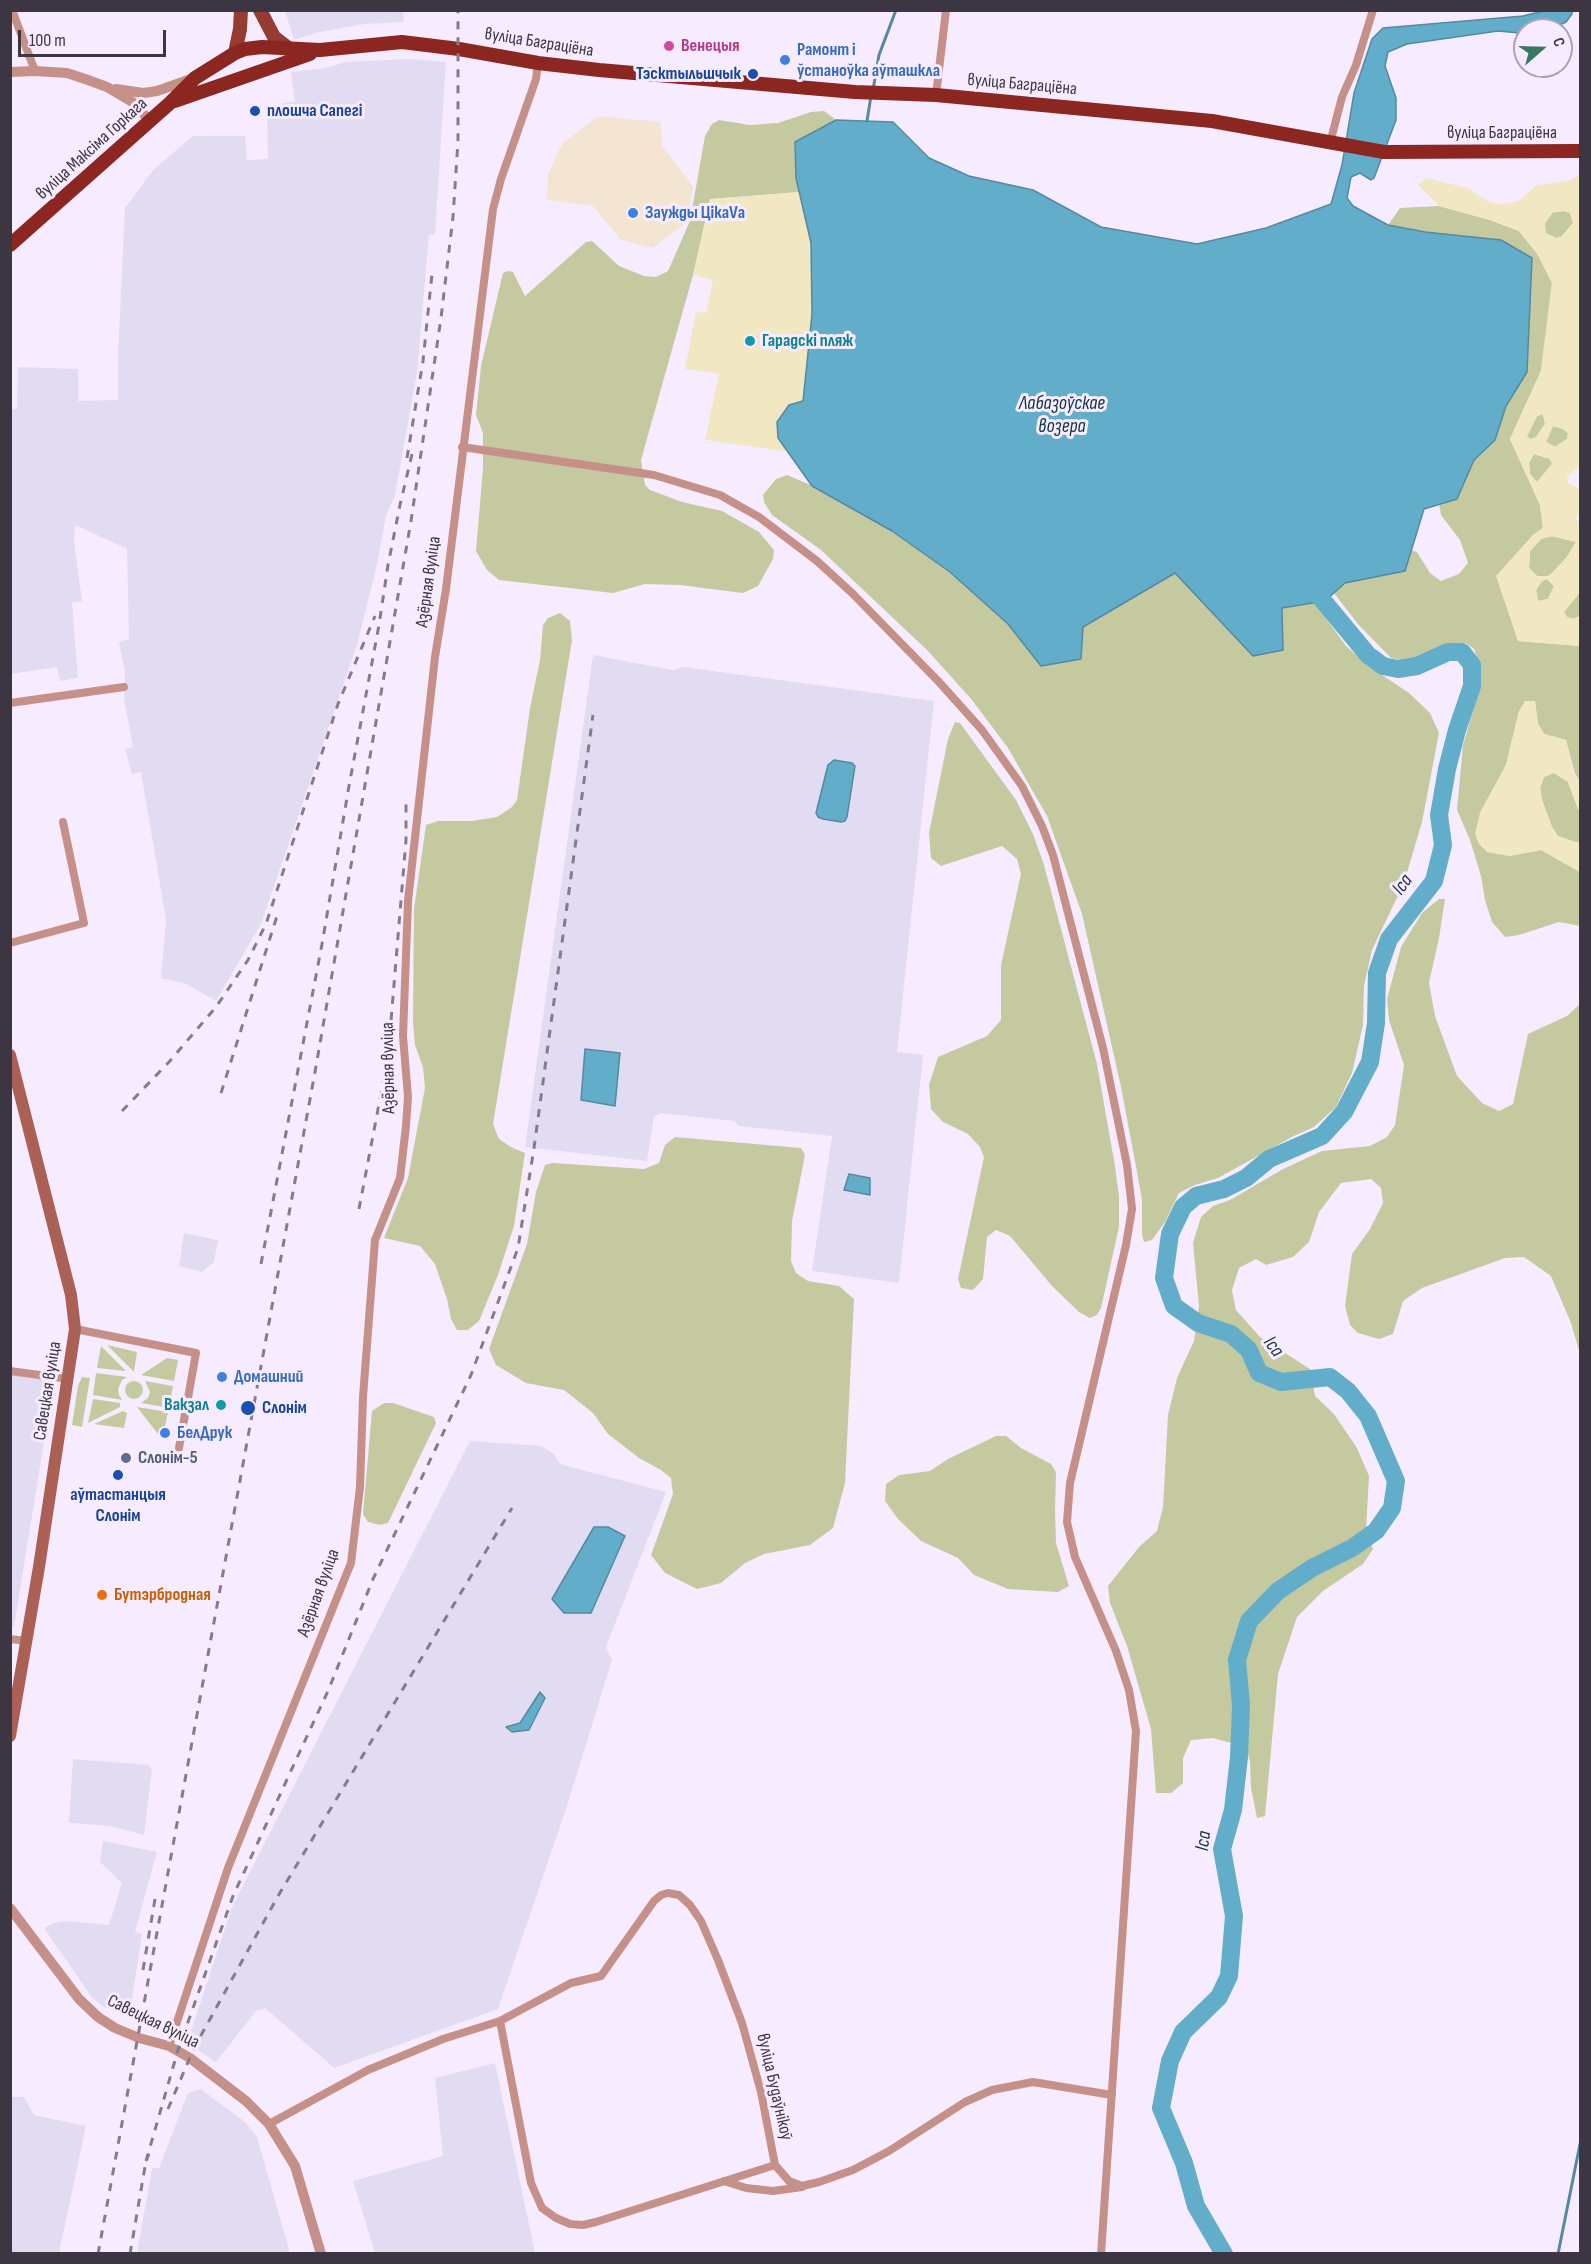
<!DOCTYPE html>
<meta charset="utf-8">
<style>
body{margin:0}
#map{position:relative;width:1591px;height:2264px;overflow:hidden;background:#f7ecff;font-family:"Sofia Sans Condensed",sans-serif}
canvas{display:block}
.frame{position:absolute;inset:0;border:12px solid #3c3542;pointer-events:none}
.north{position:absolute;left:1513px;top:18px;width:60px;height:60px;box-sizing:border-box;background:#f7ecff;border:2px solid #aca3b3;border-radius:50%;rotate:70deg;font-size:16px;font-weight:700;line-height:24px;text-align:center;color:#3c3542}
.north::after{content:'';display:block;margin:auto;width:21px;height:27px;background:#387764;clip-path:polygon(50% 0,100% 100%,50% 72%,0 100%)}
.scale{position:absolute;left:18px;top:30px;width:148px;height:27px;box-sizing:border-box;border:3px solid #3c3542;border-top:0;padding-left:8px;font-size:18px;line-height:21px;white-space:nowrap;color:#3c3542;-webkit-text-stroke:4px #f7ecff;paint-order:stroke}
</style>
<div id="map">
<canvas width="1591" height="2264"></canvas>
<div class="frame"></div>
<div class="north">С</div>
<div class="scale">100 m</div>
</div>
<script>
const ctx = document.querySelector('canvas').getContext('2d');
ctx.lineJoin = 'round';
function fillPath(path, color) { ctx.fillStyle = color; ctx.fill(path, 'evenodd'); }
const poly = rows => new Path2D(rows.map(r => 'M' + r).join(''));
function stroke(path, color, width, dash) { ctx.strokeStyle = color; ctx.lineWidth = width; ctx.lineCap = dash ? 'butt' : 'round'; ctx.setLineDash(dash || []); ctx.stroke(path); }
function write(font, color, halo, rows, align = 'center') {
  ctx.font = font + ' "Sofia Sans Condensed",sans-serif'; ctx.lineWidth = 6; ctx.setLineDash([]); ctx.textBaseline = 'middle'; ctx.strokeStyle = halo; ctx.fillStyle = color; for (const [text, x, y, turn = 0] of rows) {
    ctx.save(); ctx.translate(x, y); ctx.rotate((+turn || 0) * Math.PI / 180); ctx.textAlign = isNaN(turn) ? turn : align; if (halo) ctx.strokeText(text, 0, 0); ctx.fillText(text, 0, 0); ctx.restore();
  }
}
const commercial = poly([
 [598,116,661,122,662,146,693,186,687,222,653,248,621,240,593,206,547,200,548,174,562,144]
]);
const industrial = poly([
 [285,11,403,11,404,22,365,24,319,32,294,40],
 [411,59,446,62,435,235,429,235,417,373,395,495,386,516,376,569,357,645,261,924,216,1001,186,984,161,978,166,920,141,772,132,774,125,749,133,747,124,699,125,672,119,642,129,639,127,549,75,525,74,541,82,601,72,603,78,678,60,681,57,667,11,674,10,410,17,409,18,367,78,369,78,401,118,400,118,356,125,208,154,169,193,136,245,136,247,160,268,159,267,109,281,109,282,103,295,102,291,72,326,68,346,62],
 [593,655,673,670,684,667,934,701,897,1052,923,1055,899,1283,812,1271,832,1136,739,1126,734,1121,661,1113,654,1117,647,1161,525,1147],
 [184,1233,218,1240,214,1262,202,1272,179,1266],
 [11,1375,54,1380,14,1627,11,1627],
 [470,1441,541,1446,553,1453,560,1464,666,1492,606,1647,612,1660,568,1803,498,2009,334,2068,265,2008,256,2011,216,2062,187,2043,232,1907],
 [73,1759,149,1765,152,1769,144,1835,110,1826,69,1823],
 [103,1841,157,1852,135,1932,142,1934,130,2012,103,2007,91,1996,44,1928,53,1923,67,1921,109,1925,122,1883,100,1862],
 [495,2063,535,2253,375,2253,353,2181,443,2156,435,2078],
 [201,2089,245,2122,257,2137,290,2253,137,2253,152,2168,159,2168,188,2093],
 [11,2097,24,2097,34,2115,86,2126,59,2253,11,2253]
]);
const green = poly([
 [824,111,836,120,795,142,796,178,800,192,710,199,693,275,641,460,645,485,650,490,682,502,722,511,759,532,774,550,773,559,758,586,743,593,680,585,645,584,613,593,499,580,487,570,476,551,483,468,483,433,476,415,481,366,503,273,508,271,513,272,525,296,586,242,592,241,619,266,644,276,656,277,668,271,690,221,705,136,712,124,719,120,750,125,778,123,811,112],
 [1439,206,1490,220,1519,231,1538,255,1552,283,1541,371,1510,439,1540,505,1543,528,1533,535,1497,576,1518,641,1580,646,1580,781,1575,774,1566,740,1544,734,1538,724,1535,701,1519,711,1506,765,1480,813,1509,856,1541,850,1580,872,1580,926,1559,922,1519,935,1505,937,1492,922,1485,900,1481,876,1470,840,1457,810,1463,745,1480,686,1479,664,1474,649,1466,643,1457,644,1409,661,1391,658,1358,624,1334,593,1347,582,1405,571,1411,550,1417,552,1430,573,1441,581,1459,574,1468,563,1460,540,1441,515,1439,504,1457,499,1474,460,1495,440,1506,406,1527,372,1425,232,1388,225,1400,208],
 [1564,211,1570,213,1573,223,1561,237,1556,238,1545,233,1545,223,1553,212],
 [1543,414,1545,424,1536,437,1531,439,1526,436,1537,416],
 [1553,426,1563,429,1568,433,1567,439,1555,447,1546,442],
 [1534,454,1550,459,1552,464,1537,482,1530,474,1529,463],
 [787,475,813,486,892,531,950,572,1008,624,1041,666,1083,627,1175,573,1254,656,1282,608,1315,603,1346,646,1370,667,1409,693,1430,713,1439,733,1422,822,1404,883,1372,950,1364,986,1363,1025,1352,1073,1336,1107,1314,1127,1294,1136,1218,1178,1195,1185,1179,1193,1165,1222,1152,1240,1144,1242,1142,1235,1142,1200,1135,1161,1121,1087,1082,914,1047,816,1008,748,972,700,928,651,821,550,772,515,764,502,763,495,776,479],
 [1552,536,1576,542,1567,557,1552,573,1548,576,1537,576,1529,568,1530,551,1541,539],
 [1547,579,1554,586,1548,599,1538,601,1536,590,1542,581],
 [1580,592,1580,616,1573,619,1567,617,1564,612],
 [560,613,570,621,572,640,493,1124,499,1139,511,1147,525,1153,514,1226,498,1275,479,1321,468,1330,457,1330,451,1319,447,1299,435,1264,420,1246,384,1238,408,1178,425,1088,423,1067,415,1045,413,1022,414,909,426,825,438,821,472,821,497,817,512,807,517,800,530,708,540,660,543,625,548,618],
 [955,722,960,723,1016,800,1033,834,1044,865,1097,1064,1115,1166,1119,1197,1119,1227,1101,1308,1097,1315,1090,1318,1079,1312,1052,1286,1010,1236,996,1230,987,1237,983,1279,973,1290,961,1288,958,1279,984,1157,980,1147,968,1134,943,1122,931,1109,929,1085,938,1057,987,1036,1001,1020,1001,965,1021,874,1017,859,1002,846,941,866,931,858,929,833,948,739],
 [1554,773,1568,782,1578,809,1580,810,1580,842,1575,842,1558,836,1552,827,1542,800,1540,788,1544,777],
 [1439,899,1445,899,1439,938,1429,983,1435,1016,1457,1076,1482,1103,1499,1111,1513,1104,1528,1034,1567,1016,1580,1004,1580,1354,1571,1323,1551,1276,1524,1257,1505,1258,1422,1288,1403,1301,1393,1334,1379,1339,1358,1333,1350,1325,1345,1306,1352,1254,1370,1229,1383,1203,1381,1188,1371,1179,1341,1183,1319,1212,1309,1242,1293,1257,1266,1265,1256,1259,1239,1268,1232,1290,1236,1310,1260,1337,1310,1369,1315,1396,1334,1414,1357,1448,1369,1476,1366,1530,1373,1549,1363,1564,1323,1591,1297,1617,1278,1674,1265,1816,1257,1818,1251,1788,1250,1762,1246,1747,1213,1738,1191,1740,1183,1758,1183,1783,1171,1793,1156,1793,1151,1729,1127,1646,1110,1603,1108,1586,1139,1547,1157,1531,1163,1507,1168,1415,1177,1378,1194,1341,1199,1306,1193,1243,1201,1217,1213,1206,1230,1200,1283,1169,1322,1151,1370,1146,1387,1137,1395,1125,1404,1065,1389,1020,1387,999,1401,947,1422,913],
 [675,1137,801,1148,805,1155,792,1221,791,1261,796,1273,808,1281,839,1286,854,1299,845,1483,833,1528,810,1545,764,1554,745,1563,721,1583,697,1589,665,1573,651,1555,673,1494,671,1478,661,1470,639,1458,608,1434,593,1413,564,1390,526,1383,496,1365,489,1349,527,1244,536,1192,545,1165,553,1163,644,1169,659,1163,665,1145],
 [107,1345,137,1352,134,1372],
 [101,1346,126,1371,97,1368],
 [167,1358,178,1360,174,1381,141,1375],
 [96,1373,127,1377,122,1380,118,1389,119,1395,122,1400,93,1395],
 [82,1377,90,1378,82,1427,72,1425,78,1386],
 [145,1381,173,1386,169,1408,141,1403,148,1398,150,1392],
 '125 1390a9 9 0 1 1 18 0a9 9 0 1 1-18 0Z',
 [93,1399,120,1403,120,1407,88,1423],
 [384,1403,393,1403,434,1417,436,1423,388,1523,380,1525,368,1522,363,1514,372,1411],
 [137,1407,168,1412,163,1435,158,1434],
 [123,1411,127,1413,124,1428,94,1424],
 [996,1436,1006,1436,1021,1448,1051,1464,1056,1472,1055,1511,1056,1543,1069,1586,1058,1592,1008,1589,974,1575,958,1558,921,1541,898,1519,885,1501,886,1484,899,1475,930,1471,948,1459]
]);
const sand = poly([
 [1578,175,1580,175,1580,466,1567,477,1568,483,1577,488,1580,488,1580,513,1575,519,1580,522,1580,592,1564,612,1567,617,1573,619,1580,616,1580,646,1518,641,1496,576,1533,535,1543,528,1540,505,1510,439,1541,371,1552,283,1538,255,1519,231,1490,220,1439,206,1418,185,1426,178,1468,188,1487,201,1498,204,1510,203,1520,200,1537,185,1568,181],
 [1563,211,1570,213,1573,223,1561,237,1556,238,1546,233,1545,223,1552,213],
 [1543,414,1545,424,1536,437,1531,439,1527,437,1537,416],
 [1553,426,1563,429,1568,433,1567,439,1555,447,1546,442],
 [1534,454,1550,459,1552,464,1537,482,1530,474,1529,463],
 [1552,536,1576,542,1567,557,1552,573,1548,576,1537,576,1529,568,1530,551,1541,539],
 [1547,579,1554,586,1548,599,1538,601,1536,590,1542,581],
 [800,192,811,243,812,314,803,401,778,438,791,452,705,440,719,374,685,369,696,312,706,313,713,280,693,275,711,199],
 [1525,701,1535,701,1538,724,1544,734,1566,740,1574,774,1580,781,1580,810,1578,809,1568,782,1559,775,1554,773,1544,776,1540,788,1542,800,1554,832,1558,836,1575,842,1580,842,1580,872,1541,850,1509,856,1487,852,1479,844,1475,834,1480,813,1506,765,1519,711]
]);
const water = poly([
 [1543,11,1572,11,1572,14,1566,22,1549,30,1525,30,1525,32,1520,33,1498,31,1407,44,1388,52,1385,66,1396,98,1396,120,1374,178,1371,180,1360,173,1351,177,1347,198,1353,206,1388,225,1425,232,1501,240,1532,258,1527,372,1506,406,1495,440,1474,460,1457,499,1424,509,1405,571,1345,583,1325,601,1282,608,1283,650,1253,656,1175,573,1083,627,1081,659,1041,666,1008,624,950,572,892,531,812,486,778,438,777,422,789,405,803,401,812,314,811,243,796,178,795,142,836,120,893,122,929,158,969,176,1033,190,1101,227,1197,244,1266,228,1331,204,1342,165,1354,93,1372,39,1383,28,1523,16,1543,11],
 [834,760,852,763,855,766,847,817,845,821,841,822,823,819,818,817,816,813,828,765,834,760],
 [585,1049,620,1053,615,1106,581,1100,585,1049],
 [849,1174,870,1178,870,1195,844,1190,849,1174],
 [594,1527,608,1527,625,1536,591,1613,564,1613,552,1599,594,1527],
 [540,1692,545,1698,529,1730,512,1732,506,1727,520,1723,540,1692]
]);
const stream = poly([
 [873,90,879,55,896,10],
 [867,121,871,96],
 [1558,2254,1580,2144]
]);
const river = poly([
 [1224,2254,1196,2206,1184,2163,1161,2108,1170,2061,1183,2032,1219,1997,1229,1976,1234,1916,1222,1849,1233,1810,1239,1757,1241,1705,1237,1660,1249,1621,1278,1591,1312,1568,1352,1548,1376,1531,1392,1508,1396,1481,1368,1416,1348,1391,1330,1377,1281,1382,1259,1373,1249,1350,1231,1334,1198,1323,1174,1306,1164,1278,1170,1234,1183,1207,1196,1196,1224,1189,1246,1178,1269,1159,1322,1136,1344,1112,1370,1062,1376,1023,1377,973,1389,939,1434,881,1443,845,1439,815,1447,769,1457,730,1472,686,1472,665,1462,652,1448,652,1417,666,1398,669,1383,666,1368,655,1310,585]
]);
const minor = poly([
 [12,10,35,71],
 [936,95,946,10],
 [1330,143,1342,97,1356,65,1373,10],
 [462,447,654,475,720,495,759,517,817,561,852,593,939,682,982,730,1022,786,1042,826,1053,855,1103,1048,1127,1165,1132,1209,1126,1245,1070,1483,1067,1522,1075,1557,1116,1651,1129,1690,1136,1731,1101,2254],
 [10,703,124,687],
 [10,943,84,923,63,822],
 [75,1329,196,1353,179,1448],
 [10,1371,69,1379],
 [10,1639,27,1641],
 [169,2046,228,1868,351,1563,360,1487,363,1397,375,1240,400,1178,406,1126,408,1097,403,1036,408,901,435,657,446,589,493,209,501,179,536,79,538,63],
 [269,2124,368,2070,443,2039,500,2021,571,1983,601,1976,654,1901,661,1895,668,1893,679,1895,690,1905,701,1921,718,1960,742,2023,761,2092,775,2165,596,2222,583,2225,570,2224,556,2218,542,2208,531,2183,500,2021],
 [775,2165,789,2181,802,2186,819,2182,853,2170,889,2151,965,2102,992,2090,1033,2082,1112,2095],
 [724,2181,746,2188,773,2191,802,2187]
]);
const tertiary = poly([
 [10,72,35,71,67,73,88,80,107,87,134,103,150,121],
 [116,89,143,93,157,91,191,79],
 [10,1908,79,1999,98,2017,115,2028,139,2038,169,2046,190,2058,246,2101,269,2124,295,2166,321,2254]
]);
const secondary = poly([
 [10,1055,71,1295,75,1329,39,1567,10,1736]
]);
const primary = poly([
 [260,10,274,37,291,50],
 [235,53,240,29,241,10]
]);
const trunk = poly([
 [175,101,310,54],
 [10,245,170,103,195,78,235,53,245,49,262,47,320,50,402,42,459,49,538,63,599,70,855,92,936,95,1212,121,1384,152,1580,151]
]);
const rail = poly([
 [407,458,423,361,432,274],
 [221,1093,277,916],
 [122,1111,169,1062,216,1007,248,960,266,924,338,704,375,616],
 [359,1209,388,1057,406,840,406,804],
 [261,1264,322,944,349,786,379,625,388,565,400,505,413,450],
 [143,1970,155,1899],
 [168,2109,194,2048,278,1896,512,1508],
 [146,2161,178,2050,233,1896,328,1691,373,1579,471,1375,518,1248,534,1148,593,715],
 [98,2254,315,1072,411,521,441,318,453,217,458,141,458,10],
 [130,2254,146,2161,149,2154]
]);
const markers = [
 [669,46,6,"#d1479c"],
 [785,60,6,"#3f7fe0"],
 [753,74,6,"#1a4fb4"],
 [255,111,6,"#1a4fb4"],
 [633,213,6,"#3f7fe0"],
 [750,341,6,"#0f9aa8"],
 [222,1377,6,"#3f7fe0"],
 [221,1405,6,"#0f9aa8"],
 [248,1408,8,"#1a4fb4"],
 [165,1433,6,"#3f7fe0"],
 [126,1458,6,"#5c6f8a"],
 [118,1475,6,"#1a4fb4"],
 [102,1595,6,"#e8710a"]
];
const streetNames = [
 ["вуліца Баграціёна",539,43,9],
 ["вуліца Баграціёна",1022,85,5],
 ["вуліца Баграціёна",1502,133],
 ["вуліца Максіма Горкага",92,149,-42],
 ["Азёрная вуліца",429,582,-82],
 ["Азёрная вуліца",389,1068,-91],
 ["Савецкая вуліца",48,1391,-81],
 ["Азёрная вуліца",319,1593,-70],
 ["Савецкая вуліца",153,2022,26],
 ["вуліца Будаўнікоў",774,2087,77]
];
const hotelNames = [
 ["Венецыя",681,46]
];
const shopNames = [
 ["Рамонт і",797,50],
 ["ўстаноўка аўташкла",797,71],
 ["Заужды ЦікаVа",645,213],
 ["Домашний",234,1377],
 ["БелДрук",177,1433]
];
const transitNames = [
 ["Тэсктыльшчык",741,74,"right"],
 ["плошча Сапегі",267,111],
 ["Слонім",262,1408],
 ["аўтастанцыя",118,1495,"center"],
 ["Слонім",118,1516,"center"]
];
const cultureNames = [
 ["Гарадскі пляж",762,341],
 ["Вакзал",209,1405,"right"]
];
const serviceNames = [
 ["Слонім-5",138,1458]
];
const foodNames = [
 ["Бутэрбродная",114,1595]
];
const waterNames = [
 ["Лабазоўскае",1062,404],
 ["возера",1062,427],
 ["Іса",1403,885,-53],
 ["Іса",1273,1347,53],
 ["Іса",1204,1841,-83]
];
fillPath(commercial, '#f3e5d2');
fillPath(industrial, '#e2dcf2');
fillPath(green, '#c5c9a0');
fillPath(sand, '#f1e7c2');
fillPath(water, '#61adca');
stroke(water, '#5689a1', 1.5);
stroke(stream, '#5689a1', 3);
stroke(river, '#61adca', 18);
stroke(minor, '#c59088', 8);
stroke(tertiary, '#c59088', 10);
stroke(secondary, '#ab6056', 12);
stroke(primary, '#963b32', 14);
stroke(trunk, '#8c2620', 14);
stroke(rail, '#847c8b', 3, [8, 8]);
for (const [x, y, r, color] of markers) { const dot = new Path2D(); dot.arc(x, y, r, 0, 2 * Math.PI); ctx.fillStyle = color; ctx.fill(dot); stroke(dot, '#f7ecff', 2); }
write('18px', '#3c3542', '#f7ecff', streetNames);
write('bold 18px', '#b23c85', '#f7ecff', hotelNames, 'left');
write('bold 18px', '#366cbe', '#f7ecff', shopNames, 'left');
write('bold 18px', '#164399', '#f7ecff', transitNames, 'left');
write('bold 18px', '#0d838f', '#f7ecff', cultureNames, 'left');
write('bold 18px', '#4e5e75', '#f7ecff', serviceNames, 'left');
write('bold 18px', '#c56008', '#f7ecff', foodNames, 'left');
write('italic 20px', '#103541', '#f7ecff', waterNames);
</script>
